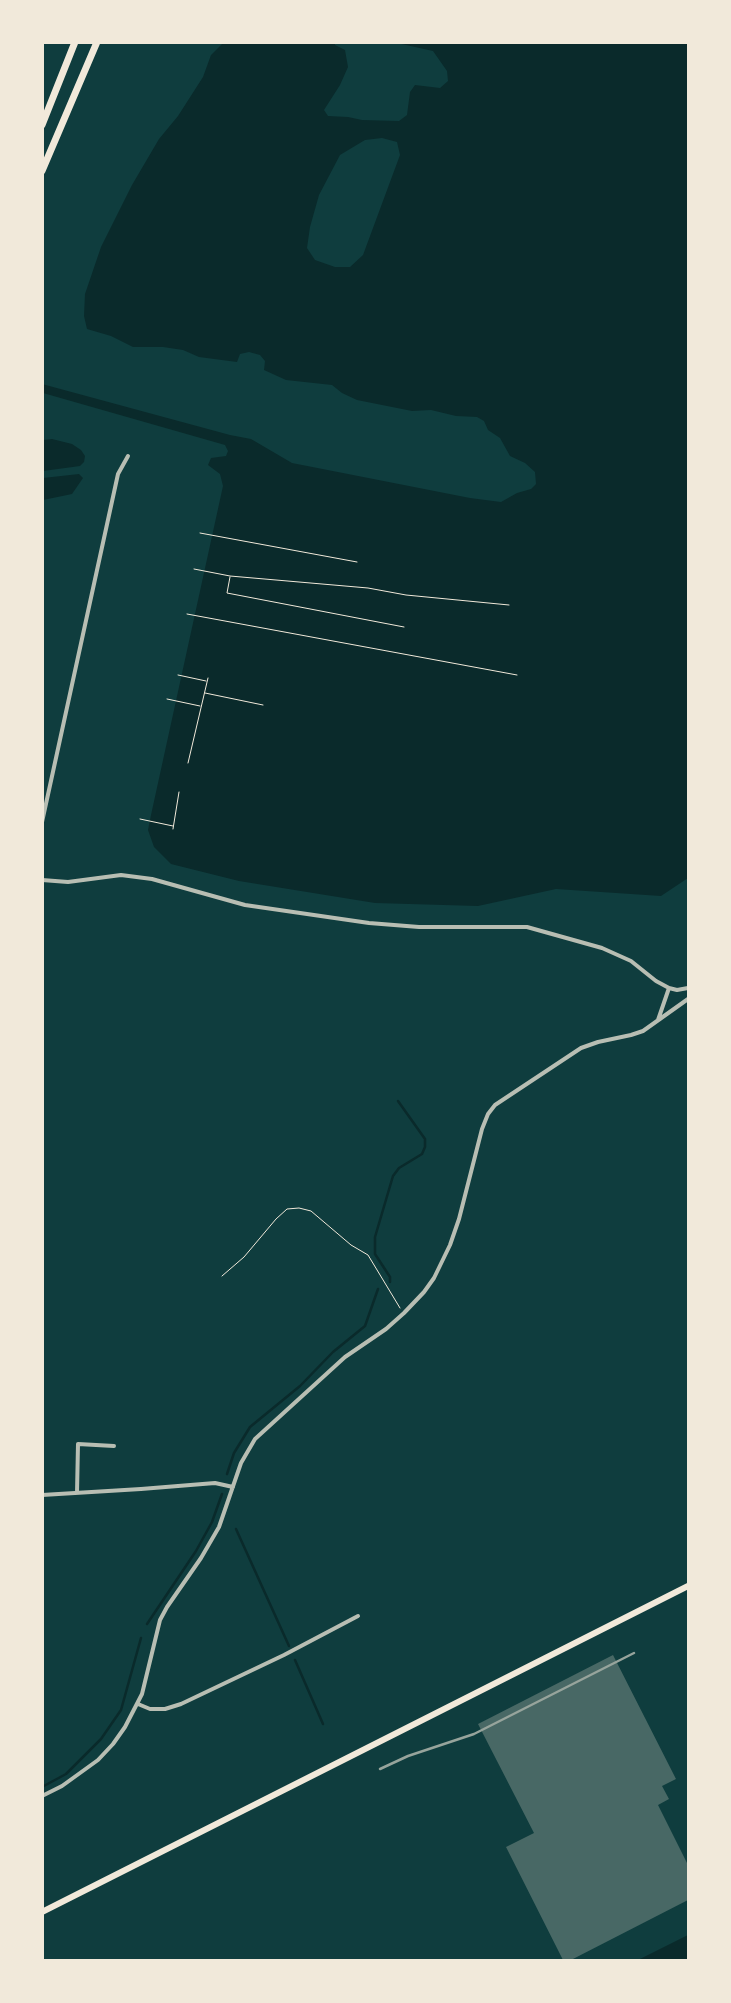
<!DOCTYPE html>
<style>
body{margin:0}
#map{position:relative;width:731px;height:2003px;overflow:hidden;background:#0f3d3e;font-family:Cabin,sans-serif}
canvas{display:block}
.frame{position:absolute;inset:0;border:44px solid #f1e9da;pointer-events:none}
</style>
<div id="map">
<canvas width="731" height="2003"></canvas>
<div class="frame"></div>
</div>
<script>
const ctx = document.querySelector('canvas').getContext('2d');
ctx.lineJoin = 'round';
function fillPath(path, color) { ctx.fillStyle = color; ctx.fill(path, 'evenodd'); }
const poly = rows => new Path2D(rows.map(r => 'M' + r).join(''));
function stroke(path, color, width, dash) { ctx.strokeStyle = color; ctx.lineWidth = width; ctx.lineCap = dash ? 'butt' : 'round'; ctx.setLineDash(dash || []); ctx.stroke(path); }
const water = poly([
 [223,43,335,43,335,45,345,50,348,67,340,85,324,110,328,116,348,117,362,120,399,121,407,115,410,92,415,85,440,88,448,81,447,71,433,51,397,43,688,43,688,878,661,896,556,889,478,906,375,903,239,881,171,864,154,847,148,830,151,815,223,486,220,474,208,465,211,458,226,456,228,451,225,445,43,393,42,384,230,435,251,439,292,463,470,498,501,502,517,493,531,489,536,484,535,472,525,463,510,456,500,438,488,430,484,421,477,417,456,416,431,410,412,411,357,400,342,393,332,385,286,380,264,370,265,361,260,355,249,352,240,354,237,362,199,357,183,350,163,347,133,347,111,336,87,329,84,316,85,294,101,247,132,185,159,139,178,116,203,77,211,55],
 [382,138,397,142,400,155,363,255,350,267,335,267,315,260,307,248,310,227,319,195,340,155,365,140],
 [52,439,72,444,81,450,85,456,84,462,80,466,43,471,43,440],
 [79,474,83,478,72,494,43,500,43,478],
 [688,1935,688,1960,638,1960]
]);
const stream = poly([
 [390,1282,390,1277,375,1254,375,1237,393,1176,399,1168,422,1154,425,1147,425,1139,398,1101],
 [227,1474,234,1453,250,1427,300,1386,333,1352,365,1326,378,1289],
 [236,1529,289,1646],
 [147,1624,196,1551,212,1522,222,1494],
 [295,1660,323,1724],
 [42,1787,66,1774,101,1739,121,1710,141,1638]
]);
const building = poly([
 [613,1655,676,1779,662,1786,669,1799,658,1805,688,1865,688,1900,571,1960,563,1960,506,1847,534,1833,478,1724]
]);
const path = poly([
 [200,533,357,562],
 [194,569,230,576,368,588,406,595,509,605],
 [230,577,227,593,404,627],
 [187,614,517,675],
 [178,675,206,681],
 [205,693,263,705],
 [167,699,200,706],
 [188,763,208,678],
 [140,819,173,826],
 [173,829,179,792],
 [222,1276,244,1257,276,1219,287,1209,299,1208,311,1211,351,1245,368,1255,400,1308]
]);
const minor = poly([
 [42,822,118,474,128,456],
 [42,880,68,882,121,875,152,879,245,905,369,923,419,927,527,927,602,948,631,961,656,981,669,988,677,990,688,988],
 [658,1020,669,988],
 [77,1493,78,1444,114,1446],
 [42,1495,141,1489,215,1483,233,1487],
 [138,1704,150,1709,165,1709,181,1704,284,1655,358,1616],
 [42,1796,62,1786,98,1760,113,1744,125,1727,142,1694,160,1620,167,1607,201,1558,219,1527,241,1463,255,1439,345,1357,386,1329,404,1313,424,1292,434,1278,450,1245,459,1219,482,1129,488,1114,495,1105,581,1048,598,1042,631,1035,643,1031,688,999]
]);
const primary = poly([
 [42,1912,688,1586]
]);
const motorway = poly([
 [42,125,75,42],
 [42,171,97,42]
]);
const rail = poly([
 [380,1769,408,1756,474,1734,634,1653]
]);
fillPath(water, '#0a2a2b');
stroke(stream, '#0a2a2b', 2.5);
fillPath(building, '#486865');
stroke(path, '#f1e9da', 1);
stroke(minor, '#b8beb3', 4);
stroke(primary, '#f1e9da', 6);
stroke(motorway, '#f1e9da', 7);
stroke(rail, '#97a49c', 2.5);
</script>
